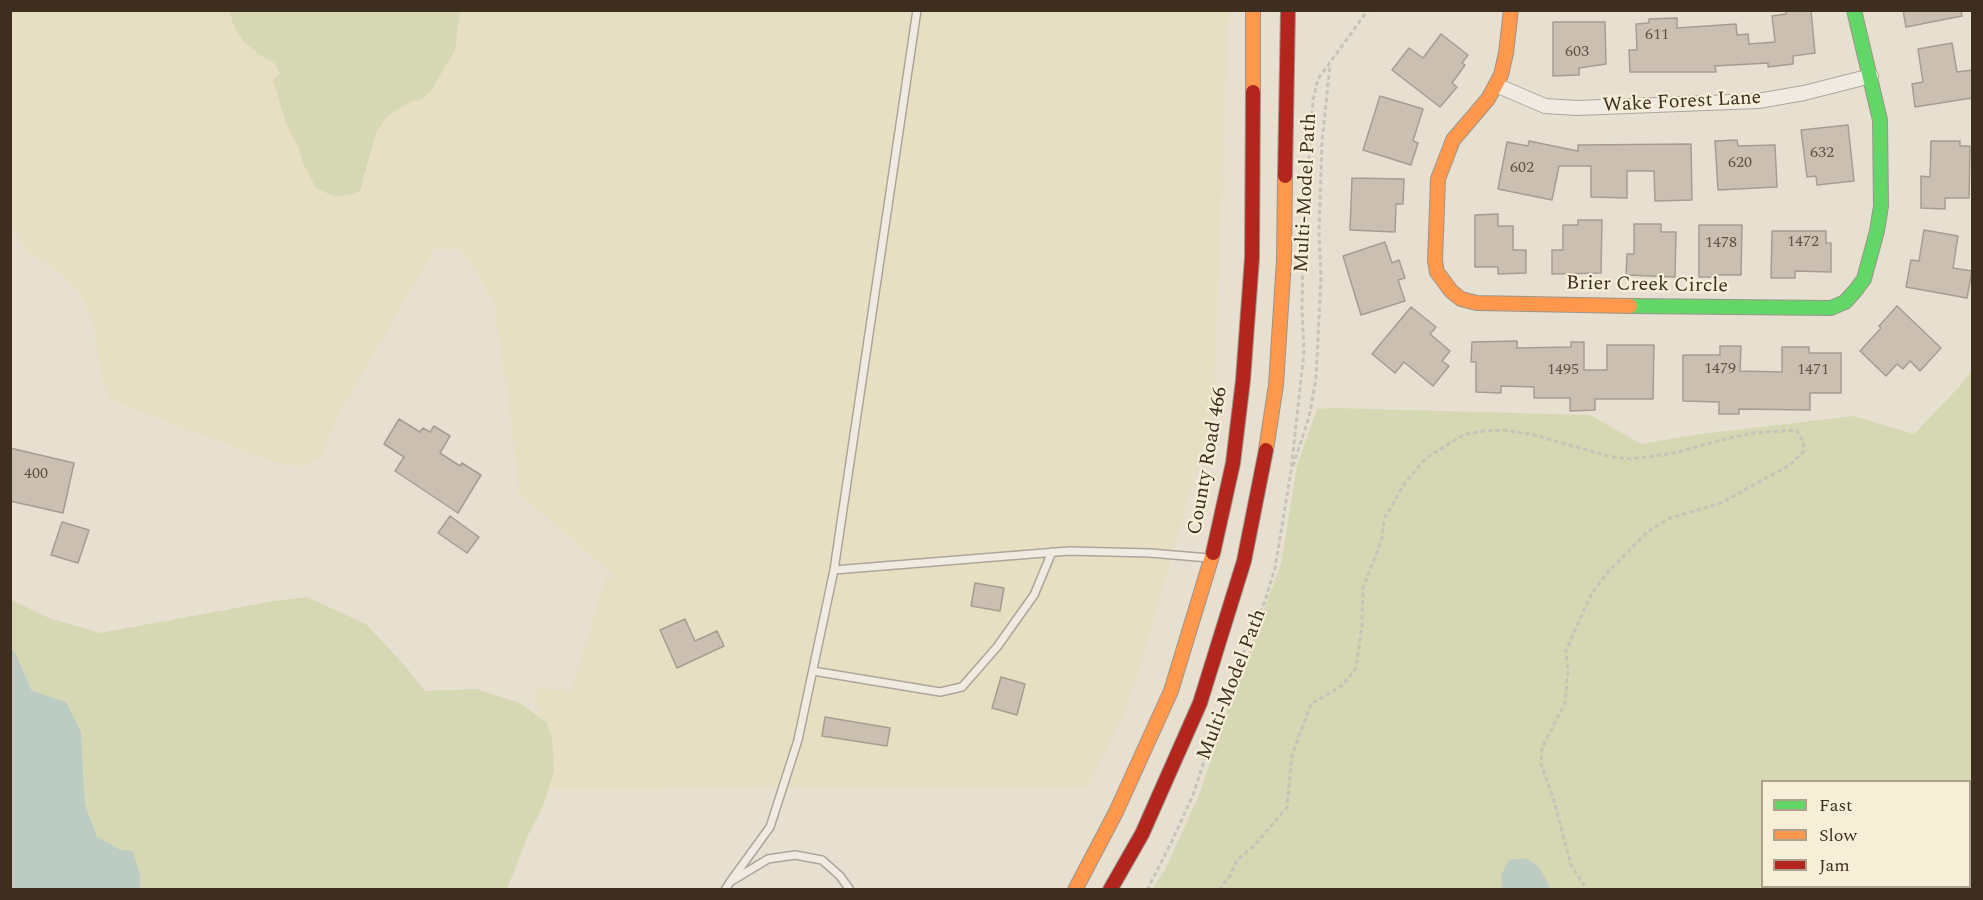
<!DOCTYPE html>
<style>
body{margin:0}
#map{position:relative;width:1983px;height:900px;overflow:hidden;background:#e7e0d1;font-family:Spectral,serif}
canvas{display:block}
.frame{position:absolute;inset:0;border:12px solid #3d2e20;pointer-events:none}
.legend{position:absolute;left:1761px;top:780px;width:210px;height:108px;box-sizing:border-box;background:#f7eed8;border:2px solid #ada18e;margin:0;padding:8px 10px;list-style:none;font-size:18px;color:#3d2e20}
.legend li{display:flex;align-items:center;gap:12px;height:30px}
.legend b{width:30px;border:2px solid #ada18e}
</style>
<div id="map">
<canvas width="1983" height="900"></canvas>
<div class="frame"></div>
<ul class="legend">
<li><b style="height:8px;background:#63d668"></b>Fast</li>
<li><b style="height:8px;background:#ff974d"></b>Slow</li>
<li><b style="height:8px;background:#b3261e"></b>Jam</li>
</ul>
</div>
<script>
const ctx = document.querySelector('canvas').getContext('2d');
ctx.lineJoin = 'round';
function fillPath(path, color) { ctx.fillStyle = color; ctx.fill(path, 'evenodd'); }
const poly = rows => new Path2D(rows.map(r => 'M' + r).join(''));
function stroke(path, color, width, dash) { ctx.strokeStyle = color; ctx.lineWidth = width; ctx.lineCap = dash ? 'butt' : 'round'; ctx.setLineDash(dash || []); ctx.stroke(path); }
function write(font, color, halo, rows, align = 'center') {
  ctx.font = font + ' Spectral,serif'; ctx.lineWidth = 4.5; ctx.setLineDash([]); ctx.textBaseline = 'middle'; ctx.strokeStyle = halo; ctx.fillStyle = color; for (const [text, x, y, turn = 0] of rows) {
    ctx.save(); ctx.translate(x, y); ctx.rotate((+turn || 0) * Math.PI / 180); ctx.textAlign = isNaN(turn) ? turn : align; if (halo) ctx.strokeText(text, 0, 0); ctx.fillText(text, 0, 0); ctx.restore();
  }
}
const farmland = poly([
 [11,11,229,11,234,26,260,55,273,62,280,73,273,81,287,126,298,146,303,163,364,183,376,133,384,120,412,101,420,100,455,50,460,11,1229,11,1213,415,1129,704,1087,787,548,789,554,771,552,736,546,722,538,715,535,688,571,691,606,577,618,579,519,494,507,389,493,302,469,260,456,249,435,249,340,412,321,458,302,467,271,461,111,400,101,378,95,334,85,303,75,287,56,269,28,254,11,226]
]);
const green = poly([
 [229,11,229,10,460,11,455,50,430,92,420,100,412,101,397,110,384,120,376,133,360,191,350,195,333,196,316,188,303,163,298,146,287,126,273,81,280,73,273,62,260,55,244,42,234,26],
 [1972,369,1972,889,1152,890,1166,868,1201,790,1228,707,1281,564,1297,465,1317,409,1334,408,1590,415,1641,444,1701,434,1853,416,1914,434,1961,385],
 [1762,782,1970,782,1970,886,1762,886],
 [307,597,366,624,406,667,425,691,476,689,520,703,546,722,552,736,554,771,543,806,529,833,507,889,140,889,140,875,121,850,97,837,85,804,81,732,66,703,32,691,14,650,11,651,10,599,49,618,100,633,274,601]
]);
const water = poly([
 [14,650,32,691,66,702,81,732,85,804,97,837,121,850,133,851,140,875,140,889,11,889,10,651],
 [1525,858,1538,866,1551,889,1502,889,1501,875,1509,860]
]);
const building = poly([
 [1786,10,1811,10,1815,53,1793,56,1793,64,1768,67,1768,63,1715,66,1716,72,1630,72,1629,50,1637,50,1636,24,1649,23,1649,19,1677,18,1677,28,1736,24,1737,35,1748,34,1749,44,1775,42,1772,16,1786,14,1786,10],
 [1903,10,1961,10,1962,16,1906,27,1903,10],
 [1553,22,1605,22,1606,64,1579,68,1579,75,1553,76,1553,22],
 [1441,34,1468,55,1462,63,1465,65,1452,83,1457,87,1440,107,1392,70,1409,48,1423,58,1441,34],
 [1952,43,1957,72,1972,70,1972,98,1915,107,1912,84,1923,82,1918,49,1952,43],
 [1380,96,1423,109,1413,141,1418,143,1411,165,1363,150,1380,96],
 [1848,125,1854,181,1817,185,1816,176,1807,177,1801,130,1848,125],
 [1737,140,1738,146,1775,145,1777,187,1718,190,1715,141,1737,140],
 [1529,141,1578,151,1578,145,1691,144,1692,200,1655,201,1654,171,1627,171,1627,198,1591,197,1591,166,1559,166,1552,200,1498,189,1507,142,1528,146,1529,141],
 [1931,141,1960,141,1960,146,1970,146,1969,198,1945,198,1945,209,1921,208,1921,176,1930,177,1931,141],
 [1352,178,1404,179,1403,204,1396,204,1395,232,1350,230,1352,178],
 [1498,214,1498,226,1513,226,1513,250,1526,250,1526,273,1498,274,1498,267,1475,267,1475,215,1498,214],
 [1578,220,1602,220,1601,273,1552,274,1552,250,1563,250,1563,225,1578,225,1578,220],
 [1634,224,1661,224,1661,232,1676,232,1675,277,1626,275,1627,254,1634,254,1634,224],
 [1699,225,1742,225,1741,275,1712,275,1712,277,1699,277,1699,225],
 [1924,230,1958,236,1953,268,1972,271,1967,298,1906,287,1911,260,1919,261,1924,230],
 [1772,231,1826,231,1826,243,1831,243,1831,272,1795,271,1795,278,1771,278,1772,231],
 [1385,242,1392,263,1399,260,1405,278,1398,280,1405,301,1361,315,1343,256,1385,242],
 [1897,306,1941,348,1920,371,1910,361,1903,369,1897,364,1886,376,1860,351,1881,328,1879,326,1897,306],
 [1411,307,1436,327,1430,334,1450,351,1442,361,1449,366,1433,386,1404,362,1395,373,1372,354,1411,307],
 [1517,341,1517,348,1571,347,1571,342,1584,342,1584,370,1607,370,1607,345,1654,345,1653,399,1595,399,1595,410,1570,411,1570,398,1534,398,1534,387,1501,386,1501,393,1476,392,1476,362,1471,362,1472,342,1517,341],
 [1720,346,1741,346,1740,371,1782,372,1782,347,1809,347,1809,353,1841,353,1841,393,1810,393,1810,410,1739,409,1739,414,1719,414,1719,402,1683,401,1683,355,1720,355,1720,346],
 [399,419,420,432,423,428,430,432,434,426,450,436,440,453,460,466,462,463,481,475,458,513,395,471,404,457,384,444,399,419],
 [10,448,74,463,63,513,10,501,10,448],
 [450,516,479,537,467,553,438,533,450,516],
 [62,522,89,530,78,563,51,555,62,522],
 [975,583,1004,588,1000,611,971,606,975,583],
 [685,619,695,641,717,631,724,646,677,668,660,630,685,619],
 [1001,677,1025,684,1017,715,992,708,1001,677],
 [825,717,890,728,887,746,822,736,825,717]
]);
const path = poly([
 [1293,466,1309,417,1316,379,1321,279,1319,232,1322,142,1330,65],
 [1147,890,1171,843,1193,795,1225,697,1265,601,1275,568,1291,471,1304,352,1302,307,1303,251,1313,100,1318,79,1368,10],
 [1219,890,1230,876,1237,860,1255,845,1287,807,1292,755,1311,704,1343,685,1356,668,1362,625,1363,588,1382,539,1384,519,1405,483,1426,458,1465,434,1484,431,1504,430,1534,435,1612,457,1631,459,1674,453,1729,438,1753,433,1796,430,1804,442,1803,452,1790,465,1721,503,1670,518,1648,531,1607,573,1592,593,1582,614,1566,651,1568,670,1565,703,1542,748,1541,764,1553,797,1571,865,1587,890]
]);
const lane = poly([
 [834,570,1069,551,1150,553,1209,558],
 [813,671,940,692,962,687,997,647,1034,595,1052,552],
 [725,890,730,882],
 [850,890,840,876,822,860,795,855,768,859,730,882,770,827,798,740,834,570,917,10]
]);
const street = poly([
 [1496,85,1545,106,1577,108,1758,101,1804,93,1871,76]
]);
const fast = poly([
 [1630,306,1831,308,1845,302,1855,291,1864,279,1877,231,1881,206,1880,120,1854,10]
]);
const slow = poly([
 [1511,10,1506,53,1501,75,1488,99,1453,140,1438,179,1435,261,1437,272,1451,291,1461,299,1477,303,1630,306],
 [1253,92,1253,10],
 [1266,450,1276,385,1284,260,1285,176],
 [1075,890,1116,812,1171,691,1213,553]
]);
const jam = poly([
 [1285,176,1288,10],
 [1213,553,1233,463,1243,380,1252,258,1253,92],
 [1110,890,1142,834,1200,703,1244,561,1266,450]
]);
const numberNames = [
 ["611",1657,36],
 ["603",1577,53],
 ["632",1822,154],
 ["620",1740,164],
 ["602",1522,169],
 ["1472",1803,243],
 ["1478",1721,244],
 ["1479",1720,370],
 ["1495",1563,371],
 ["1471",1813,371],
 ["400",36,475]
];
const streetNames = [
 ["Wake Forest Lane",1682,103,-3],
 ["Multi-Model Path",1307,193,-87],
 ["Brier Creek Circle",1647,286,1],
 ["County Road 466",1209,461,-80],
 ["Multi-Model Path",1233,685,-69]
];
fillPath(farmland, '#e6dfc2');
fillPath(green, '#d6d7b3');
fillPath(water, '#bcccc2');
fillPath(building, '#cbbfb2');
stroke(building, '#a89c90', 1.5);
stroke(lane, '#ada599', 10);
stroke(street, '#ada599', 16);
stroke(fast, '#9c958a', 16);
stroke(slow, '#9c958a', 16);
stroke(jam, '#9c958a', 16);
stroke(path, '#c8c2b9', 3, [4.5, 3]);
stroke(lane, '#efebe3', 7);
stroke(street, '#efebe3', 14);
stroke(fast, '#63d668', 14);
stroke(slow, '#ff974d', 14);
stroke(jam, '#b3261e', 14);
write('16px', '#605244', null, numberNames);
write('20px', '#3d2e20', '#f7eed8', streetNames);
</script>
